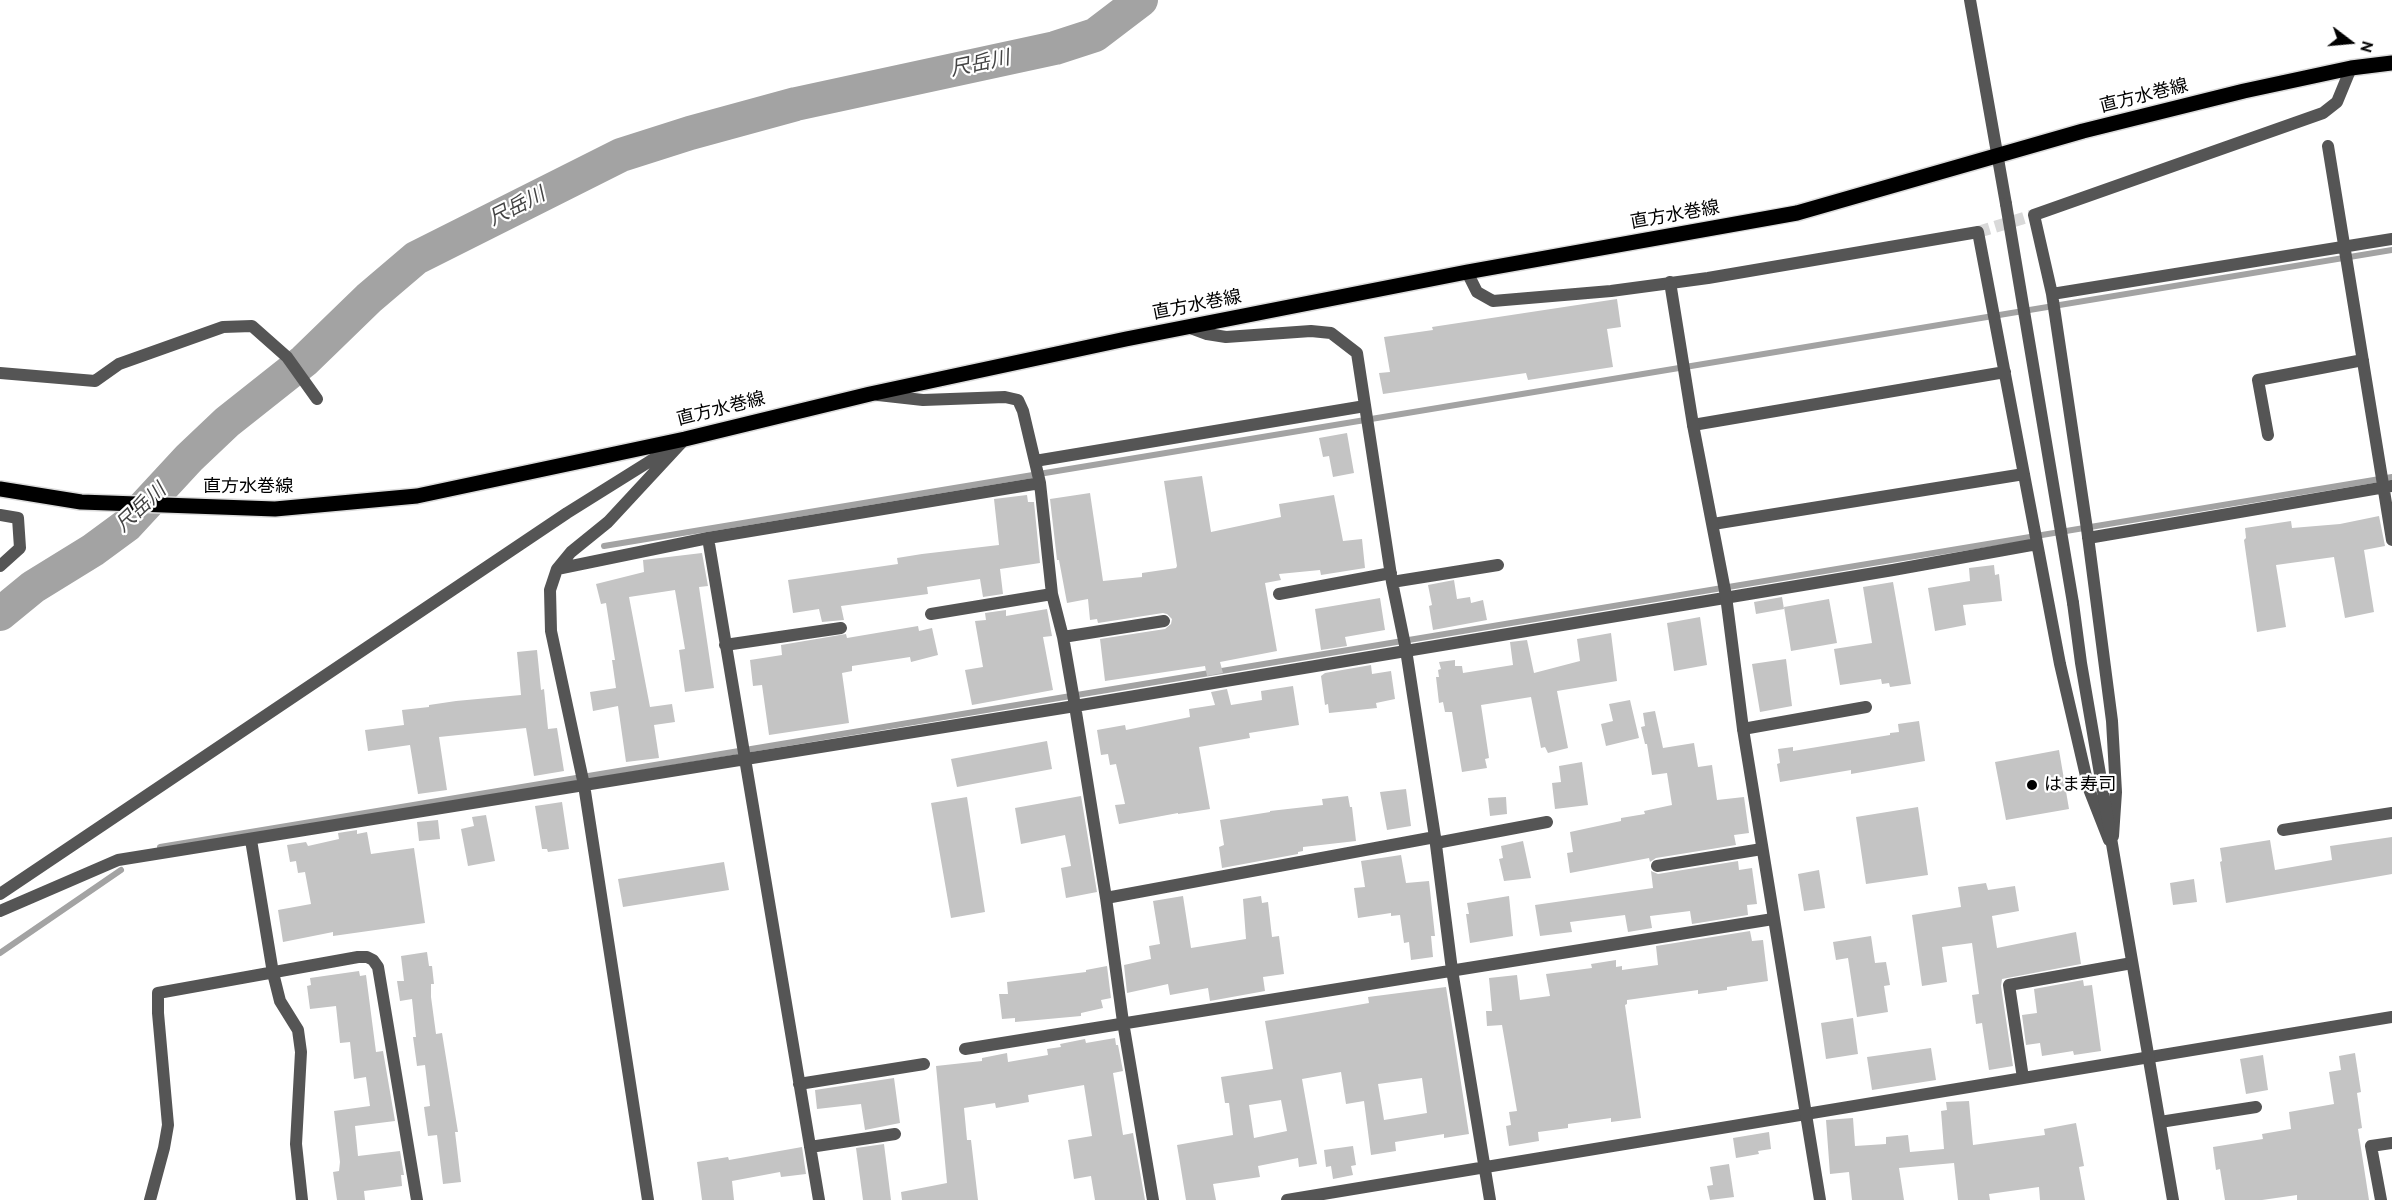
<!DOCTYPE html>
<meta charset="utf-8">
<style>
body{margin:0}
#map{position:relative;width:2392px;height:1200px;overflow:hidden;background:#fff;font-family:"PT Sans",sans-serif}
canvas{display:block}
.north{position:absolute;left:2320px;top:12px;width:60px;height:60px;-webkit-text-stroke:4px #fff;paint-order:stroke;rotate:106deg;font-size:16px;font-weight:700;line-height:24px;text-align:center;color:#000}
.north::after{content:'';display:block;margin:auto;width:21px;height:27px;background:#000;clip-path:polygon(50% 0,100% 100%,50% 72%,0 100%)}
</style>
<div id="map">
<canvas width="2392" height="1200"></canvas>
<div class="north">N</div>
</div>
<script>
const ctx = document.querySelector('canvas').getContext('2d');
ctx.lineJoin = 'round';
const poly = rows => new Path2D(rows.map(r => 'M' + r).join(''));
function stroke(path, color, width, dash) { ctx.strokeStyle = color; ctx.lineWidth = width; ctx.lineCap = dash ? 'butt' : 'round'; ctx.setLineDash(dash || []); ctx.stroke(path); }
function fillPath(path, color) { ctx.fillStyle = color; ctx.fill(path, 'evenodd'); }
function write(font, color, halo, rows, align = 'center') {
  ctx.font = font + ' "PT Sans","Noto Sans JP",sans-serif'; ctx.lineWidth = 4.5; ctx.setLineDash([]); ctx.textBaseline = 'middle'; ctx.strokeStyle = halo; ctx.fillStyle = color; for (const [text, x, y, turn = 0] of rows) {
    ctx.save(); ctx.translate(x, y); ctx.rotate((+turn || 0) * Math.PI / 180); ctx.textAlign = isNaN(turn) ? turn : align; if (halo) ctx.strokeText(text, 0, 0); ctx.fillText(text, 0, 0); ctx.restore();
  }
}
const stream = poly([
 [604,546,2392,250],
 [160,847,2392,477],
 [0,953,121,870]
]);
const river = poly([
 [0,614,33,587,93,550,127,525,189,458,227,422,304,361,369,298,416,258,621,155,690,133,796,104,1055,48,1095,35,1141,0]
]);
const building = poly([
 [1617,299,1621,327,1607,329,1613,367,1528,380,1526,373,1383,394,1379,373,1390,372,1384,337,1433,330,1432,327],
 [1347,433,1354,473,1333,477,1329,456,1323,457,1319,438],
 [1202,476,1211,532,1281,517,1279,504,1334,495,1343,541,1362,539,1365,568,1321,575,1320,570,1279,574,1281,580,1265,583,1277,651,1220,662,1223,673,1207,676,1205,666,1105,681,1100,639,1165,629,1171,624,1172,619,1167,614,1163,613,1098,623,1097,619,1090,620,1088,599,1067,603,1059,560,1057,560,1050,499,1090,493,1103,581,1142,577,1142,573,1176,568,1177,566,1164,481],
 [1027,495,1028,502,1034,502,1040,563,1000,569,1003,594,983,597,980,579,927,587,928,594,841,606,844,620,822,622,819,609,793,613,788,580,898,564,897,558,922,554,999,545,994,499],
 [2379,516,2385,546,2364,550,2374,612,2345,618,2334,557,2276,565,2286,627,2257,632,2244,540,2246,538,2245,528,2291,521,2292,528,2340,524],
 [702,553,708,586,699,587,714,688,685,692,679,650,685,649,675,590,629,597,650,707,672,704,675,722,654,725,659,758,626,762,618,706,593,711,590,692,616,688,612,660,615,660,606,603,601,604,596,584,644,572,643,560],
 [1994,565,1995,575,1999,574,2002,601,1963,605,1966,625,1935,631,1928,588,1970,581,1969,568],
 [1454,580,1457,599,1470,597,1471,603,1483,600,1487,620,1433,630,1429,606,1432,605,1428,585],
 [1893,582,1911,684,1890,687,1889,683,1882,684,1881,679,1840,685,1834,649,1872,643,1863,587],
 [1782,597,1784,609,1756,614,1754,602],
 [1380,598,1385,630,1345,637,1347,646,1321,650,1315,609],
 [1829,599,1837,643,1791,651,1784,607],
 [1047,609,1052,636,1043,637,1053,690,972,705,965,670,983,667,975,621,986,620,985,613,1006,610,1006,616],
 [1700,617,1707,665,1674,671,1667,623],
 [918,626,919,631,932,628,938,655,911,662,910,657,852,666,852,671,842,673,849,723,769,735,762,685,753,686,750,660,782,655,781,645,846,634,847,638],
 [1611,633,1617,681,1557,691,1568,748,1548,753,1545,747,1541,748,1531,697,1481,705,1489,758,1485,759,1487,768,1462,772,1452,712,1445,712,1443,702,1439,703,1436,677,1439,677,1438,670,1441,669,1439,662,1455,660,1455,666,1462,666,1463,673,1513,665,1510,642,1527,640,1534,673,1580,661,1577,639],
 [537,650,541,690,544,689,548,729,557,728,564,771,534,776,526,728,439,737,447,790,418,794,410,745,368,751,365,730,404,725,402,710,429,707,429,705,456,701,521,695,517,652],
 [1786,659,1792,706,1760,712,1752,664],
 [1371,665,1372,674,1391,671,1395,699,1376,703,1377,708,1329,713,1328,704,1325,705,1321,676,1325,673],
 [1293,686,1299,725,1249,733,1250,738,1199,747,1210,809,1178,814,1178,813,1119,824,1115,805,1125,804,1116,764,1110,765,1108,754,1101,755,1097,730,1125,725,1126,730,1190,717,1189,709,1215,705,1211,692,1227,689,1231,705,1262,700,1261,691],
 [1630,700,1639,738,1606,746,1601,724,1613,721,1609,704],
 [1655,711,1663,748,1694,743,1698,767,1712,765,1717,800,1744,797,1749,833,1734,835,1736,845,1656,858,1650,862,1649,858,1570,873,1567,853,1573,852,1570,832,1621,821,1621,818,1645,814,1644,811,1672,805,1667,773,1652,775,1647,744,1645,744,1641,727,1645,726,1643,713],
 [1919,721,1925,761,1851,774,1851,770,1780,782,1777,764,1780,763,1778,749,1793,747,1793,751,1890,735,1890,733,1899,732,1898,724],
 [1047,741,1052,769,957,787,951,759],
 [2059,750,2069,809,2006,820,1995,762],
 [1582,762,1588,805,1555,809,1552,783,1561,782,1559,766],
 [1406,789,1411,826,1387,830,1380,792],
 [1081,796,1097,892,1066,898,1061,868,1071,866,1065,835,1021,844,1015,808],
 [1348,796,1350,807,1352,807,1356,841,1303,847,1303,851,1298,852,1298,854,1222,868,1219,847,1224,845,1220,820,1270,812,1270,811,1323,805,1322,799],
 [967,797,985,912,951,918,931,803],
 [1506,797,1507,814,1490,816,1488,798],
 [562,802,569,849,548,852,547,849,542,849,535,806],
 [1918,807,1928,875,1866,884,1856,817],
 [486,815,495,861,468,866,461,829,474,826,472,817],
 [438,820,440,839,419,841,417,822],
 [357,830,357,834,367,832,371,854,414,848,425,923,333,936,333,932,283,942,278,910,311,904,305,872,298,873,296,861,290,862,287,845,306,842,308,846,339,839,338,833],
 [2392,837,2392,874,2226,903,2220,862,2222,861,2220,848,2270,840,2275,870,2332,860,2330,846],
 [1523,841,1531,878,1504,881,1499,859,1503,858,1501,846],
 [1401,855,1406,883,1429,881,1435,936,1431,936,1433,957,1411,960,1409,942,1404,943,1400,915,1391,916,1391,913,1358,918,1354,888,1365,887,1361,861],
 [1738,861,1739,870,1752,868,1757,904,1747,905,1748,915,1692,924,1690,911,1650,916,1652,928,1628,932,1625,915,1570,922,1572,932,1540,936,1535,905,1653,888,1651,871,1658,874],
 [724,862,729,890,623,907,618,879],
 [1819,870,1825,908,1804,911,1798,874],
 [2194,879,2197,902,2173,905,2170,883],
 [1986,883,1988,890,2015,886,2019,911,1992,916,1997,948,2076,932,2081,964,2002,979,2001,986,2013,1066,1989,1070,1982,1023,1976,1024,1972,995,1979,994,1972,943,1942,947,1947,982,1922,986,1912,915,1961,907,1958,887],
 [1183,896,1191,948,1246,939,1243,899,1261,896,1262,903,1268,902,1272,937,1279,936,1284,974,1263,977,1265,991,1210,1001,1208,988,1170,995,1168,984,1127,993,1124,965,1151,959,1149,946,1160,944,1153,901],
 [1509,896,1513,936,1470,943,1466,914,1469,914,1467,903],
 [1750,931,1752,941,1763,940,1768,981,1727,987,1727,990,1698,994,1698,990,1627,1000,1627,1004,1625,1005,1641,1118,1611,1122,1611,1118,1568,1124,1568,1128,1538,1132,1539,1141,1509,1146,1506,1126,1511,1125,1509,1112,1517,1111,1502,1025,1487,1026,1486,1011,1492,1011,1489,978,1517,975,1520,1000,1550,996,1546,974,1592,968,1591,964,1616,960,1616,967,1622,966,1622,970,1658,965,1656,946],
 [1871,936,1875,963,1886,962,1890,985,1884,986,1888,1012,1857,1017,1848,958,1836,960,1833,942],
 [427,952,429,966,432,966,434,984,431,984,431,997,436,1034,442,1033,458,1132,455,1132,461,1182,443,1184,437,1135,428,1136,424,1107,430,1106,425,1065,417,1066,413,1037,416,1037,412,999,400,1001,397,981,404,981,401,956],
 [1107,966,1111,998,1101,1000,1103,1008,1081,1013,1081,1016,1015,1022,1015,1018,1002,1019,999,994,1008,994,1007,982,1086,972,1086,970],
 [359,971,360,976,366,975,376,1052,383,1051,395,1121,355,1126,358,1156,400,1151,404,1175,401,1175,402,1186,364,1191,365,1200,337,1200,333,1172,339,1171,340,1162,334,1111,370,1106,366,1077,354,1079,350,1042,340,1043,336,1006,310,1009,307,986,311,985,310,978],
 [2083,980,2084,986,2092,985,2101,1051,2074,1055,2073,1051,2042,1056,2040,1043,2026,1045,2022,1015,2037,1013,2034,989],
 [1446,987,1469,1134,1444,1138,1444,1134,1395,1142,1396,1151,1371,1155,1364,1101,1346,1104,1341,1072,1302,1079,1317,1164,1299,1167,1298,1158,1258,1166,1260,1177,1213,1184,1216,1200,1186,1200,1177,1145,1233,1135,1229,1103,1225,1103,1221,1077,1273,1069,1265,1021,1369,1003,1368,997],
 [1422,1078,1427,1113,1384,1120,1378,1084],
 [1281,1100,1287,1131,1254,1138,1249,1105],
 [1853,1018,1858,1054,1826,1059,1821,1023],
 [1115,1038,1116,1045,1118,1045,1123,1071,1113,1073,1123,1135,1133,1133,1145,1200,1095,1200,1091,1176,1074,1179,1068,1140,1092,1136,1084,1085,1028,1095,1029,1102,996,1108,995,1103,964,1108,967,1140,971,1140,978,1200,902,1200,901,1192,947,1183,936,1066,982,1061,982,1058,1007,1053,1008,1062,1048,1055,1047,1049,1061,1047,1060,1044,1085,1039,1086,1043],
 [1931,1048,1936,1080,1872,1090,1867,1057],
 [2355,1053,2361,1092,2357,1093,2362,1128,2358,1129,2369,1200,2297,1200,2297,1195,2262,1200,2225,1200,2220,1169,2216,1170,2213,1147,2263,1139,2262,1134,2291,1129,2289,1112,2334,1104,2329,1072,2341,1070,2339,1056],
 [2263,1055,2268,1090,2246,1094,2240,1059],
 [894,1078,900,1123,865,1130,861,1104,817,1109,815,1090],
 [1969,1101,1973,1145,2045,1135,2044,1129,2076,1123,2084,1166,2079,1167,2085,1200,2040,1200,2039,1187,1989,1194,1990,1200,1958,1200,1954,1163,1899,1168,1904,1200,1852,1200,1849,1172,1830,1174,1826,1120,1853,1118,1855,1146,1886,1144,1886,1137,1908,1135,1910,1152,1944,1149,1941,1111,1947,1110,1946,1102],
 [1769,1132,1771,1149,1758,1151,1759,1154,1736,1158,1733,1138],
 [884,1144,891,1200,863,1200,856,1148],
 [1353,1146,1356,1165,1351,1166,1353,1175,1333,1179,1331,1166,1326,1167,1324,1150],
 [802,1147,806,1174,781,1177,780,1172,732,1181,734,1200,702,1200,697,1162,728,1157,729,1160],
 [1729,1164,1734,1197,1710,1200,1707,1186,1713,1185,1710,1167]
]);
const minorTunnel = poly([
 [1978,232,2034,215]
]);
const service = poly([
 [0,373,95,381,119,364,223,327,252,326,287,357,317,399],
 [0,515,18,518,20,548,0,566]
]);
const minor = poly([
 [2328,146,2392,540],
 [1467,272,1477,292,1493,301,1611,291,1708,278,1978,232,2060,664,2089,789,2109,840],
 [2052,294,2392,239],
 [1188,327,1207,334,1226,337,1311,331,1331,333,1357,353,1392,582,1406,650,1435,837,1452,970,1490,1200],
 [878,395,923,400,1005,397,1018,400,1023,411,1040,483,1052,594,1063,637,1075,706,1106,898,1123,1022,1153,1200],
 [1693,425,2005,372],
 [2268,435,2258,380,2363,360],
 [1035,461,1365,406],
 [1713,524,2024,474],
 [708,538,819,1200],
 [2088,538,2392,486],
 [557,569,708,538,1040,483],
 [1392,582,1498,565],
 [1279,594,1391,573],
 [931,614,1052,594],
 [1063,637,1164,621],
 [725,645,841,628],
 [1743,729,1866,707],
 [2283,830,2392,813],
 [2113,836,2116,792,2112,721,2087,529,2052,294,2034,215,2323,113,2337,102,2351,68],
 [251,840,273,973,280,1001,298,1030,301,1052,296,1144,302,1200],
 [1436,843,1547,822],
 [1657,866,1762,849],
 [0,894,567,513,671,448],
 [1106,898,1435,837],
 [0,911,118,860,1075,706,1893,570,2037,544],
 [965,1049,1773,919],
 [2023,1078,2009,985,2132,963],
 [799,1084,924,1064],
 [2160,1122,2256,1107],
 [810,1147,895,1134],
 [150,1200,164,1148,168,1125,158,1013,158,993,358,957,367,957,373,960,378,967,417,1200],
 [648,1200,584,785,551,631,550,590,557,569,571,552,608,522,685,439],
 [1287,1200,2392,1017],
 [2381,1200,2371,1146,2392,1143]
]);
const tertiary = poly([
 [1970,0,2006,204],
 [1670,282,1693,425,1726,596,1743,729,1820,1200],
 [2073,603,2081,663,2173,1200]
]);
const primary = poly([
 [0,489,81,502,275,509,417,496,685,439,870,394,1126,339,1467,272,1797,213,2083,131,2244,91,2351,68,2392,63]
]);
const tertiaryBridge = poly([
 [2006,204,2073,603]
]);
const markers = [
 [2032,785,6,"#000"]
];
const streetNames = [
 ["直方水巻線",2144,96,-14],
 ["直方水巻線",1675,215,-10],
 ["直方水巻線",1197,305,-11],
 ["直方水巻線",721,409,-14],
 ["直方水巻線",248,487]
];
const poiNames = [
 ["はま寿司",2044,785]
];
const waterNames = [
 ["尺岳川",980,64,-12],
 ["尺岳川",517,207,-27],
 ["尺岳川",141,508,-43]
];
stroke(stream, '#a3a3a3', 6);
stroke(river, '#a3a3a3', 34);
fillPath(building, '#c4c4c4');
stroke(minorTunnel, '#d9d9d9', 12, [12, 6]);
stroke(primary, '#dbdbdb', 18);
stroke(service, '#555', 12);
stroke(minor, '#555', 12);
stroke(tertiary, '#555', 12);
stroke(primary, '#000', 15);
stroke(tertiaryBridge, '#555', 12);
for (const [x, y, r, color] of markers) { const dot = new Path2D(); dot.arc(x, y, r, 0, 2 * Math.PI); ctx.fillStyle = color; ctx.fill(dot); stroke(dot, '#fff', 2); }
write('18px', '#000', '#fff', streetNames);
write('18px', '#000', '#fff', poiNames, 'left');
write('italic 20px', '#444', '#fff', waterNames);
</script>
